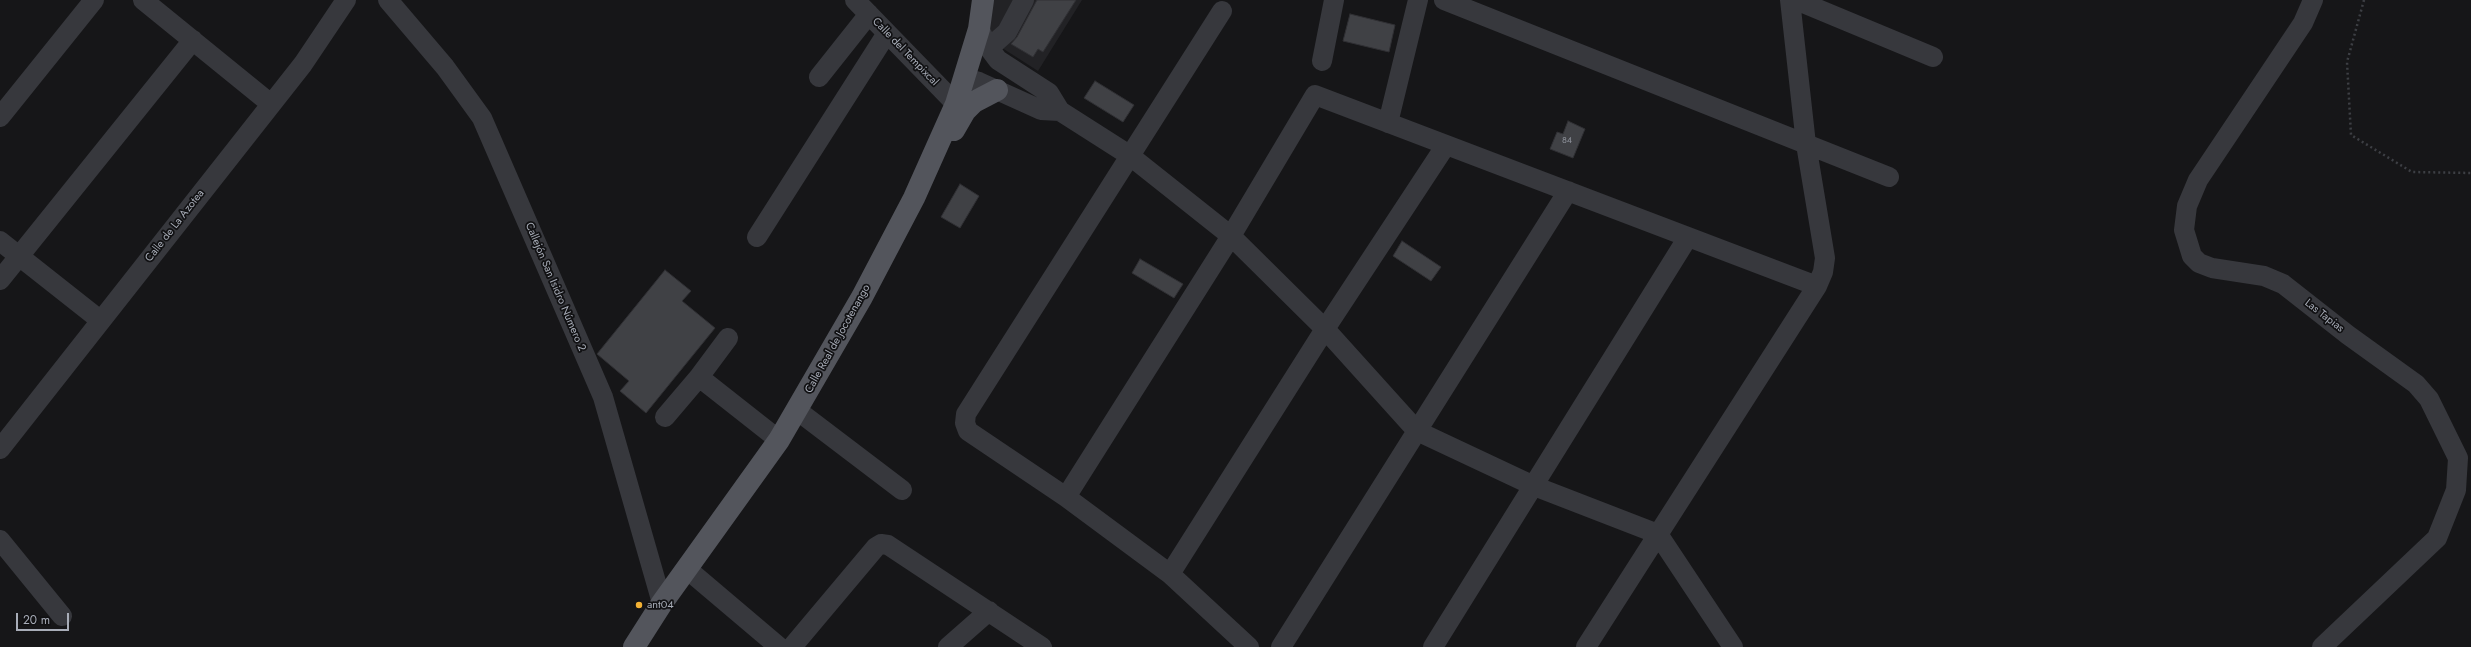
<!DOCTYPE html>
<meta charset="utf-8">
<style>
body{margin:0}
#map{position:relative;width:2471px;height:647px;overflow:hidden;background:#161618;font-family:Jost,sans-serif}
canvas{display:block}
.scale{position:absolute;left:16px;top:613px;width:53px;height:18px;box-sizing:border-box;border:2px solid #a8adb8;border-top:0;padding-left:5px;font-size:12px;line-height:14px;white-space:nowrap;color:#a8adb8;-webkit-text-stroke:3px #111113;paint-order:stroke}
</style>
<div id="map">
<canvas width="2471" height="647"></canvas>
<div class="scale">20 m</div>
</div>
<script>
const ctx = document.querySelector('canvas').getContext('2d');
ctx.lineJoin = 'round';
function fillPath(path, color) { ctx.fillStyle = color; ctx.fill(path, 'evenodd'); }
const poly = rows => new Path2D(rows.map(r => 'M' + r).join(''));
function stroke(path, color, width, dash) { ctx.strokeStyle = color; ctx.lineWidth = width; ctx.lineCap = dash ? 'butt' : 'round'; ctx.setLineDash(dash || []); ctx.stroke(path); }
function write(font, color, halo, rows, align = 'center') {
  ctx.font = font + ' Jost,sans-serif'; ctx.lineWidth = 3.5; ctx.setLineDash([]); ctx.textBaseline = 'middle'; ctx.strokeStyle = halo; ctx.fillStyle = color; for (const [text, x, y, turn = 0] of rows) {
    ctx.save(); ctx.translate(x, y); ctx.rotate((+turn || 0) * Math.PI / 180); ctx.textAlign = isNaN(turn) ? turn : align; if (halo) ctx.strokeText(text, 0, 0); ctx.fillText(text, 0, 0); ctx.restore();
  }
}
const built = poly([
 [988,0,1082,0,1038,71,985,37]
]);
const building = poly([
 [1037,0,1076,0,1043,52,1038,49,1033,57,1011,44,1017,37,1037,0],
 [1350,14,1395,25,1389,52,1343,41,1350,14],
 [1095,81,1134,105,1123,122,1084,98,1095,81],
 [1568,121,1585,129,1573,158,1550,149,1557,132,1563,134,1568,121],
 [960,184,979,196,960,228,941,217,960,184],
 [1402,241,1441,267,1431,281,1393,256,1402,241],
 [1140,259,1183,284,1174,298,1132,273,1140,259],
 [665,270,691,291,682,301,715,328,646,413,620,391,629,381,597,354,665,270]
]);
const path = poly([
 [2364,0,2347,62,2351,135,2412,172,2471,173]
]);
const minor = poly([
 [143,0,271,104],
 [388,0,445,67,482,118,603,397,662,603],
 [855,0,956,104],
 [1444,0,1889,177],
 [1796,0,1933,57],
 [2313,0,2303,23,2198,180,2187,206,2184,230,2192,256,2199,263,2212,268,2264,276,2283,284,2348,335,2416,384,2429,399,2458,458,2456,490,2437,538,2322,647],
 [1222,11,966,414,965,423,968,431,1066,497,1170,574,1249,647],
 [979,29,989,48,998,60,1049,93,1060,111,1129,155,1231,236,1325,329,1417,431,1534,486,1658,534,1733,647],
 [989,48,1007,32,1024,0],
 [1322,61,1334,0],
 [819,77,869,14],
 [964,78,979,82,1041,110,1060,111],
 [0,117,94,0],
 [1388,123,1418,0],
 [757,237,887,33],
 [0,241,100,320],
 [0,280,193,40],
 [728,338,699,377,779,440],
 [798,411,902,490],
 [665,417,699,377],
 [0,449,303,64,346,0],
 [1066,497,1231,236,1315,95,1817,286],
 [0,540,62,616],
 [687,569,779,647],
 [1170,574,1325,329,1446,145],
 [792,647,876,547,881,544,888,545,1042,647],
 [948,647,989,611],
 [1281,647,1568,191],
 [1433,647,1688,237],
 [1586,647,1817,286,1823,272,1825,258,1806,144,1790,0]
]);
const major = poly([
 [954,130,965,111,974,102,997,90],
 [634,647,662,603,779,440,862,297,914,198,956,104,979,29,983,0]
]);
const markers = [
 [639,605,4,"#f2b134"]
];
const numberNames = [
 ["84",1567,141]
];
const streetNames = [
 ["Calle del Tempixcal",905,52,46],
 ["Calle de La Azotea",175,226,-52],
 ["Callejón San Isidro Número 2",555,287,67],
 ["Las Tapias",2324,316,38],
 ["Calle Real de Jocotenango",838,339,-61]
];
const poiNames = [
 ["ant04",647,605]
];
fillPath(built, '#222225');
fillPath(building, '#404145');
stroke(building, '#303034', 1);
stroke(path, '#3d3f44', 2.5, [2, 3]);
stroke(minor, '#37383d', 20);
stroke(major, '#53555c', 22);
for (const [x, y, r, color] of markers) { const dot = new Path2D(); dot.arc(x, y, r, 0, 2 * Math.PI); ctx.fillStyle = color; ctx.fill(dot); stroke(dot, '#111113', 1.5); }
write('9px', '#8e929b', null, numberNames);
write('11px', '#a8adb8', '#111113', streetNames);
write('11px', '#a8adb8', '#111113', poiNames, 'left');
</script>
